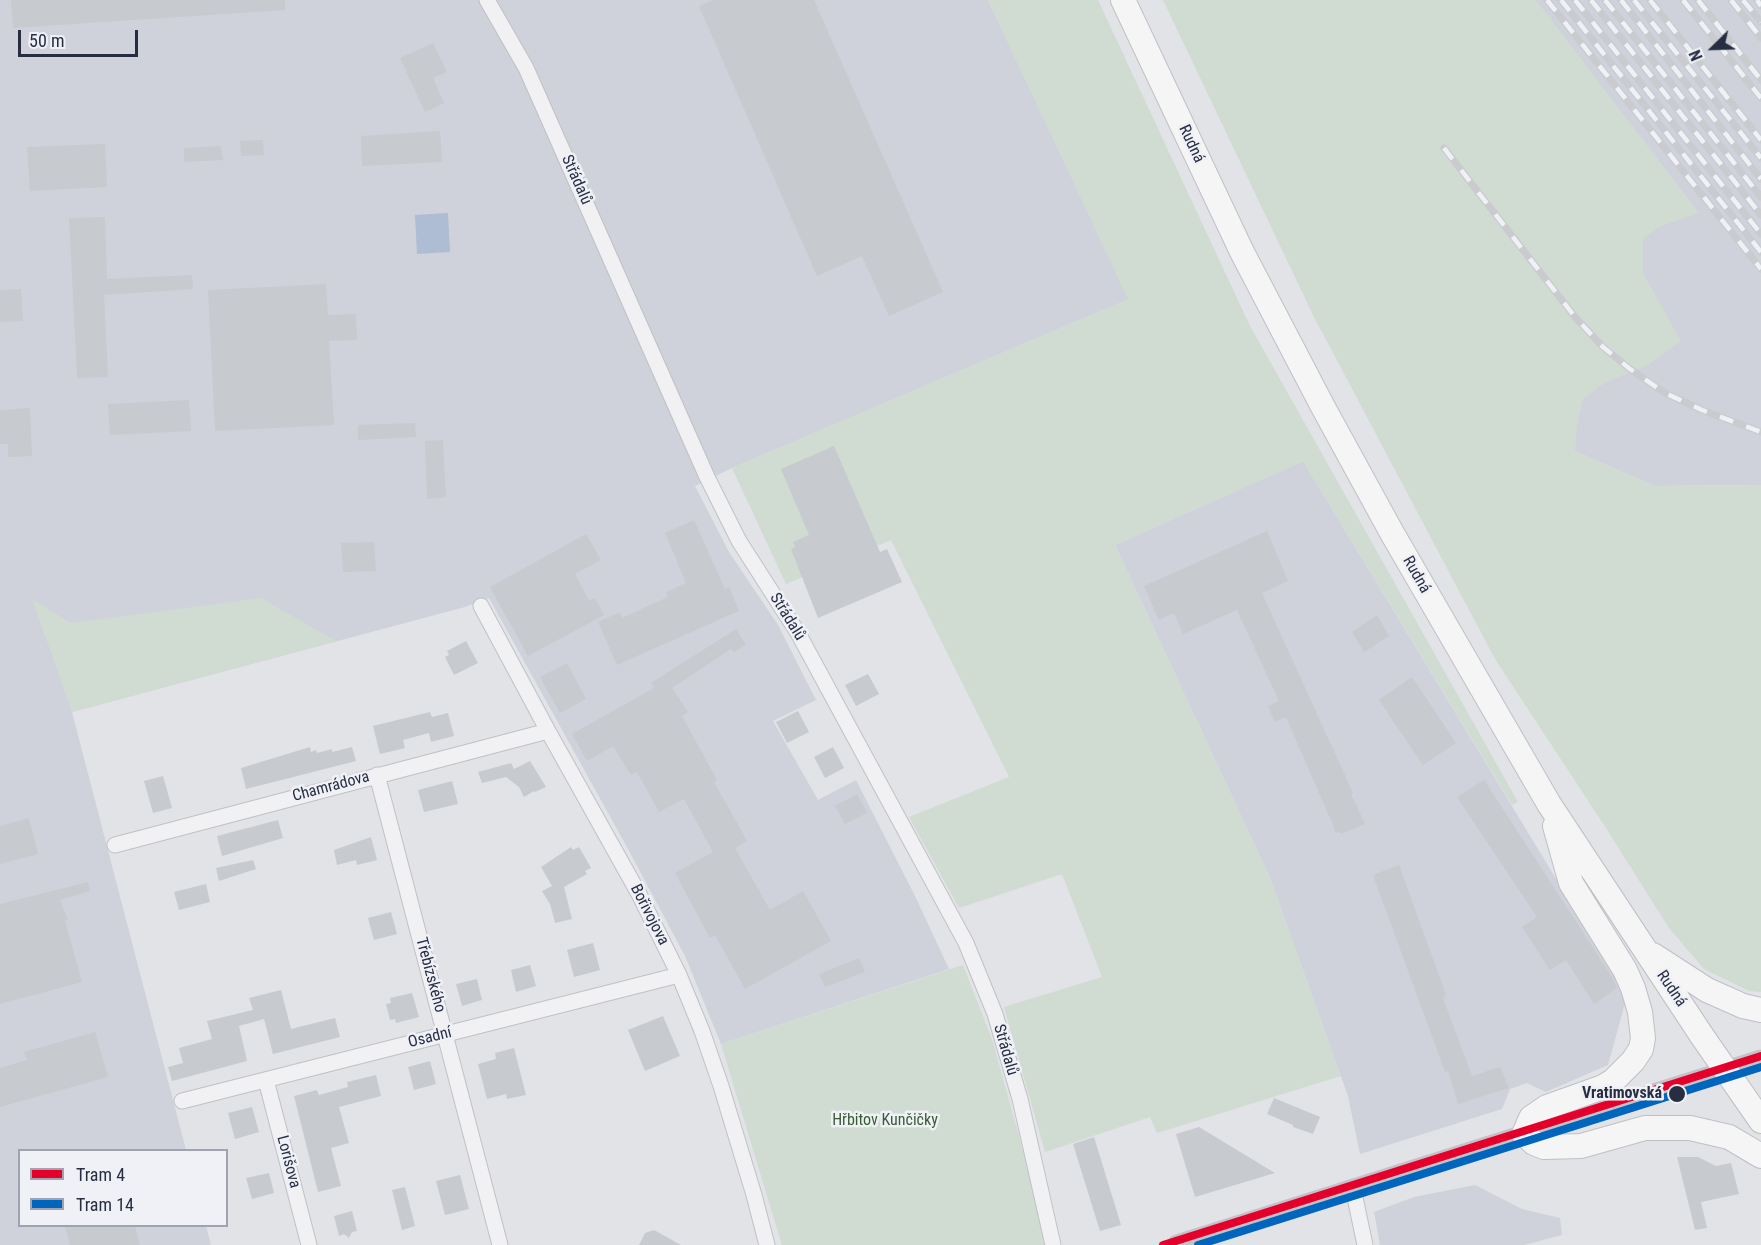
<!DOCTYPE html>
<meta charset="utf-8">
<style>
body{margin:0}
#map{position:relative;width:1761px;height:1245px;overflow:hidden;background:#e1e3e7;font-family:"Roboto Condensed",sans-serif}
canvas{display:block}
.legend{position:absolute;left:18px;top:1149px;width:210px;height:78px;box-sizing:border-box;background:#eff1f7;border:2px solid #9fa3af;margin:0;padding:8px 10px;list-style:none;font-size:18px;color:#272e42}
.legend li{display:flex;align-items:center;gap:12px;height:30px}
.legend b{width:30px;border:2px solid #9fa3af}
.north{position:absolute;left:1683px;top:18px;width:60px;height:60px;-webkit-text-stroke:4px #eff1f7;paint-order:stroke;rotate:247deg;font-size:16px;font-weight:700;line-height:24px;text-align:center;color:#272e42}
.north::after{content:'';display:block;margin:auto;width:21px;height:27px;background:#272e42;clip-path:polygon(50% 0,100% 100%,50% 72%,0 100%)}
.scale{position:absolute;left:18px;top:30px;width:120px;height:27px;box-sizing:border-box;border:3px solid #272e42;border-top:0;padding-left:8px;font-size:18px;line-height:21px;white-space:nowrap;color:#272e42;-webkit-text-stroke:4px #eff1f7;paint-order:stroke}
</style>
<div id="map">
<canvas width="1761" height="1245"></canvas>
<ul class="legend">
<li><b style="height:8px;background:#e4002b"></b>Tram 4</li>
<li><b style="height:8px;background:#0065bd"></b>Tram 14</li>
</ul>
<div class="north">N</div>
<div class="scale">50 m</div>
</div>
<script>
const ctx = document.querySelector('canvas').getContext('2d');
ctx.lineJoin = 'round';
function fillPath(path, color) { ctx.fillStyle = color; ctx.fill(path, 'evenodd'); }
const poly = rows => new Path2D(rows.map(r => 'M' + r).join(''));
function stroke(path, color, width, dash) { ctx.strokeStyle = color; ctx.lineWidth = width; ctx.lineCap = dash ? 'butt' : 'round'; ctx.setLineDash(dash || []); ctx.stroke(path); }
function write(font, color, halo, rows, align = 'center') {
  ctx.font = font + ' "Roboto Condensed",sans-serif'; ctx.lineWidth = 5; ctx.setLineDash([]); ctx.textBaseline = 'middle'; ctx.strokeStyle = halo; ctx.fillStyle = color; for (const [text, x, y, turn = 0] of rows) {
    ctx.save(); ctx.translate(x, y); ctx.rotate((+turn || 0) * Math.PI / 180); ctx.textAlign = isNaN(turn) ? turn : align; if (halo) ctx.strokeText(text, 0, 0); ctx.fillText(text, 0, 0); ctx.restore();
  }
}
const built = poly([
 [0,0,988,0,1129,299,732,468,695,486,729,552,778,625,816,700,773,721,818,800,856,780,915,896,949,969,721,1044,685,956,628,849,489,598,465,607,72,712,186,1150,20,1150,20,1226,206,1226,211,1245,0,1245],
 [1292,0,1761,0,1761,485,1654,486,1575,451],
 [1303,461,1627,996,1608,1065,1546,1092,1527,1083,1510,1089,1502,1109,1360,1154,1348,1096,1270,878,1115,545],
 [1475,1185,1522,1209,1560,1218,1562,1235,1524,1245,1380,1245,1374,1212,1414,1197]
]);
const green = poly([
 [988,0,1098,0,1250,326,1518,802,1512,805,1303,461,1115,545,1270,878,1341,1076,1157,1133,1150,1117,1045,1152,1004,1007,1102,977,1062,874,959,908,909,817,1009,777,891,540,786,584,732,468,1128,299],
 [1163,0,1536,0,1699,213,1661,226,1643,239,1643,273,1681,341,1650,364,1606,382,1583,399,1577,425,1575,451,1654,486,1761,485,1761,992,1749,991,1704,969,1669,928,1606,828,1495,659,1313,315],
 [261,598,336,641,72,712,32,599,71,623],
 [963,965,993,1042,1025,1158,1045,1245,782,1245,721,1044]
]);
const water = poly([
 [448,213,450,252,417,254,415,215]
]);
const building = poly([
 [11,0,285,0,285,10,13,28],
 [713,0,814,0,943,292,889,316,862,256,817,276,699,6],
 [433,43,447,72,433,78,444,103,425,112,400,58],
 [440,131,442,162,362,166,361,136],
 [263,140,264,155,241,156,240,141],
 [105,144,107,187,30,191,27,147],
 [221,146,223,160,184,162,184,148],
 [105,217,107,279,192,275,193,289,104,295,108,377,77,378,69,218],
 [326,284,328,315,356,314,357,340,329,341,334,425,215,431,208,290],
 [21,289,23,321,0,322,0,290],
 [189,400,191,431,110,435,108,404],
 [30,408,32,456,8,457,8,444,0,444,0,410],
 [415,423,416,437,358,440,358,425],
 [443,440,446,497,427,499,425,441],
 [834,446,880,552,887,549,902,582,818,618,791,549,795,547,793,542,809,535,781,469],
 [694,520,725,589,729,587,739,611,617,665,598,622,620,612,622,618,668,597,666,592,686,583,665,533],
 [1267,531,1288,581,1262,593,1353,793,1351,794,1365,824,1341,834,1339,832,1336,833,1333,825,1286,717,1275,722,1268,706,1279,701,1237,610,1183,634,1174,613,1159,620,1144,586],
 [586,534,601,560,575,574,589,601,595,598,604,615,528,656,490,587],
 [374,542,376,571,343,572,341,543],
 [1377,615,1389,636,1364,652,1352,632],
 [736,629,746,645,734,652,731,649,672,688,688,712,682,716,717,780,714,782,747,841,735,848,770,910,803,891,831,941,745,989,715,935,710,938,675,873,713,852,684,799,659,812,637,772,631,775,613,746,587,761,572,734,654,688,651,683],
 [466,641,478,663,454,675,445,657,449,655,447,651],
 [567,663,586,699,560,713,540,677],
 [868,674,879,694,856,706,845,685],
 [1412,677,1456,743,1423,765,1379,700],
 [798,711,809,732,787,743,776,722],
 [430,712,432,717,448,713,454,736,431,742,429,733,403,740,405,748,380,754,373,726],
 [310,747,311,752,316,750,317,753,332,749,332,752,352,747,356,761,246,789,241,768],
 [833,747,844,768,825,778,814,757],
 [530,761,546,787,535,792,534,791,524,797,519,787,506,777,482,783,478,772,511,763,514,769],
 [163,776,172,808,153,813,144,781],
 [1484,780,1612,977,1617,988,1594,1004,1566,960,1550,970,1522,927,1537,917,1457,797],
 [452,781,458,804,424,812,418,790],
 [857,794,867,813,845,824,835,806],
 [29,818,38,854,0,864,0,826],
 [278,820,283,838,222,856,217,836],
 [371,837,377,860,357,865,356,860,337,865,334,850],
 [571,847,573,850,579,847,591,868,585,871,587,874,564,887,572,919,555,923,550,904,542,891,552,886,541,867],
 [253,860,256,869,219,881,216,868],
 [1399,865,1446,995,1443,998,1472,1076,1500,1067,1509,1088,1458,1104,1448,1071,1445,1072,1373,875],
 [88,882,90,891,60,900,68,920,65,921,82,982,0,1004,0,904],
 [206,884,210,902,179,910,174,892],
 [391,912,397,934,374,940,368,918],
 [593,943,600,970,574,977,567,950],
 [859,958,865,972,825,987,819,974],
 [530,965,536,986,516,992,511,970],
 [477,979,482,1000,462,1006,456,984],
 [281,990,291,1029,335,1018,340,1037,273,1054,264,1019,239,1026,247,1061,172,1081,168,1067,183,1063,179,1048,212,1039,207,1021,253,1010,249,998],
 [412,993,419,1017,396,1023,395,1019,390,1020,386,1004,391,1003,390,998],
 [663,1016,680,1056,645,1071,628,1030],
 [95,1032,108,1077,0,1107,0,1068,27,1060,24,1052],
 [514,1048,526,1095,507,1099,506,1094,487,1099,478,1064,496,1059,495,1053],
 [430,1061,436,1084,414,1090,408,1067],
 [376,1075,381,1096,339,1107,349,1143,331,1148,341,1186,318,1192,294,1096,317,1090,319,1095,348,1087,347,1082],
 [1274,1098,1320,1117,1313,1134,1293,1127,1293,1125,1267,1114],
 [252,1107,259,1132,235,1139,228,1113],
 [1199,1127,1275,1173,1195,1197,1176,1134],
 [1094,1137,1121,1225,1100,1231,1073,1144],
 [1677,1157,1698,1157,1716,1166,1731,1163,1739,1194,1701,1202,1707,1228,1695,1230],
 [269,1173,274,1193,252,1199,246,1178],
 [460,1175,469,1209,445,1215,436,1181],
 [405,1187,415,1226,402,1230,392,1190],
 [352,1211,357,1231,352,1232,349,1238,344,1234,339,1236,334,1216],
 [65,1226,135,1226,140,1245,70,1245],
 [654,1230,681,1245,639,1245,645,1233]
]);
const street = poly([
 [487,0,526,68,707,477,739,541,798,633,966,943,995,1014,1020,1099,1053,1245],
 [481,606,548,731,639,894,679,975,702,1031,721,1086,754,1195,767,1245],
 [377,775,500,1245],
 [115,845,548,731],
 [266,1080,309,1245],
 [182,1101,679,975],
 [1353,1188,1365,1245]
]);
const secondary = poly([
 [1177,1245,1761,1060]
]);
const primary = poly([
 [1123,0,1242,252,1323,407,1392,533,1549,804,1702,1036,1761,1121],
 [1555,826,1571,883,1625,970,1633,988,1640,1012,1643,1038,1641,1049,1633,1061,1613,1081,1603,1087,1547,1107,1531,1118,1524,1134,1534,1143,1544,1147,1581,1146,1645,1128,1690,1128,1729,1137,1761,1156],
 [1653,955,1707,990,1743,1006,1761,1010]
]);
const rail = poly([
 [1547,0,1761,269],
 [1561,0,1761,252],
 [1575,0,1761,234],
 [1591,0,1761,215],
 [1605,0,1761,197],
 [1621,0,1761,179],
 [1634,0,1761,158],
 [1650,0,1761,140],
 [1683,0,1761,98],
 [1698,0,1761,80],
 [1731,0,1761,38],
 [1743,0,1761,22],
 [1757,0,1761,6],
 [1444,148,1575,317,1603,347,1630,369,1665,393,1702,410,1761,432]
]);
const tram1 = poly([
 [1163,1245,1761,1056]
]);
const tram2 = poly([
 [1198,1245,1761,1067]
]);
const markers = [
 [1677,1094,9,"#272e42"]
];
const streetNames = [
 ["Rudná",1191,144,65],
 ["Střádalů",576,180,66],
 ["Rudná",1416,575,60],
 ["Střádalů",787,617,58],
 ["Chamrádova",331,787,-15],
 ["Bořivojova",649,915,63],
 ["Třebízského",430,975,75],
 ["Rudná",1671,989,56],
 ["Osadní",430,1038,-14],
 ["Střádalů",1005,1050,74],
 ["Lorišova",288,1162,75]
];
const stopNames = [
 ["Vratimovská",1662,1094]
];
const parkNames = [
 ["Hřbitov Kunčičky",885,1121]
];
fillPath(built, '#cfd2da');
fillPath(green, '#d0dbd2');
fillPath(water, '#aebcd4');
fillPath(building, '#c7cace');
stroke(street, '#bfc1c5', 17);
stroke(primary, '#bec0c5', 26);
stroke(street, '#f1f1f3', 15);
stroke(secondary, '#c2c3c9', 21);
stroke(primary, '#f5f5f6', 24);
stroke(rail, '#cacbce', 7);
stroke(rail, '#eff1f7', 4.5, [14]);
stroke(tram1, '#e4002b', 8);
stroke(tram2, '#0065bd', 8);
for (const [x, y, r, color] of markers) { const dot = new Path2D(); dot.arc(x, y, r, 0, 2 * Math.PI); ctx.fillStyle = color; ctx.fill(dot); stroke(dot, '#eff1f7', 2); }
write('16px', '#272e42', '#eff1f7', streetNames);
write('bold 16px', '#272e42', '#eff1f7', stopNames, 'right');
write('16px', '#375e33', '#eff1f7', parkNames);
</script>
